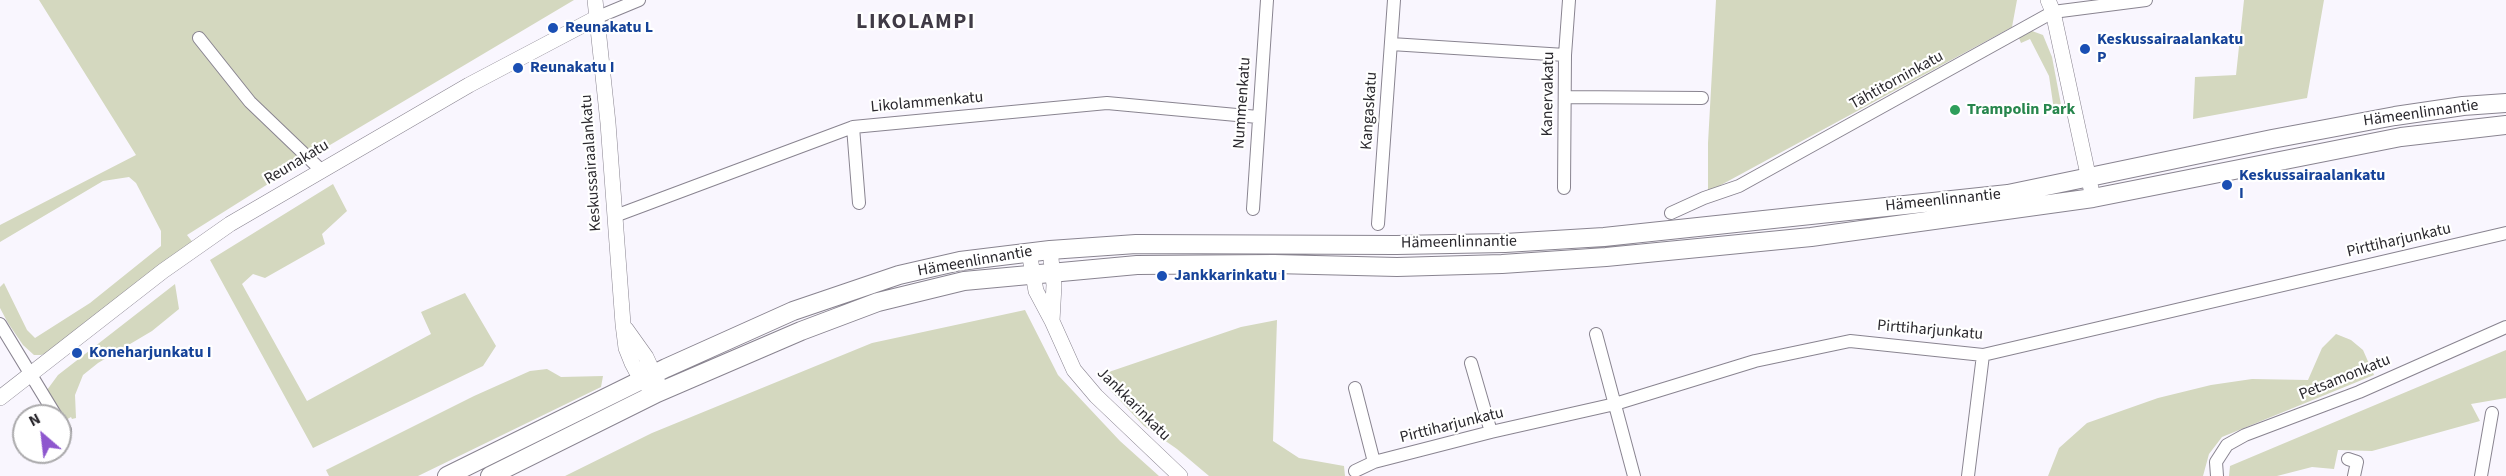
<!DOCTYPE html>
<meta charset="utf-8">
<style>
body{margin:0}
#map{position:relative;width:2506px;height:476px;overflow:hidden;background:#f9f6fe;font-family:"Source Sans 3",sans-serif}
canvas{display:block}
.north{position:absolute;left:12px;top:404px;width:60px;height:60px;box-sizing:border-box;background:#fff;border:2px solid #aaa9ab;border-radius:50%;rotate:332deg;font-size:16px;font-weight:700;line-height:24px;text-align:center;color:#2a282d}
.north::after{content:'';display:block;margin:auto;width:21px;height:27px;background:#8e57ce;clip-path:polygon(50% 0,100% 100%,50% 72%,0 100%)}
</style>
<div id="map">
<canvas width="2506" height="476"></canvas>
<div class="north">N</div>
</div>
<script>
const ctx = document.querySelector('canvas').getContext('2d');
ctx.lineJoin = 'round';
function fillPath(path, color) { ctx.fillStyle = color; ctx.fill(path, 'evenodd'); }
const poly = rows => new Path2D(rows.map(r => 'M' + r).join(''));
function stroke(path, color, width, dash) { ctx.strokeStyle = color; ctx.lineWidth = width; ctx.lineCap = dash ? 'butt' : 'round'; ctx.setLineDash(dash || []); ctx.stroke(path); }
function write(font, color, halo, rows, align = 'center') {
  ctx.font = font + ' "Source Sans 3",sans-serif'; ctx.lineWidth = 4.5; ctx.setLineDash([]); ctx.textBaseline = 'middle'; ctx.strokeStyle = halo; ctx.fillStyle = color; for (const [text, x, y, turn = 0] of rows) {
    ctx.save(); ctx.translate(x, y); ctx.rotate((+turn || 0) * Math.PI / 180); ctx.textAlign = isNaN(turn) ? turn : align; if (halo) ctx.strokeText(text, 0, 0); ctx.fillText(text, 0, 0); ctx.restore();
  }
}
const green = poly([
 [39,0,574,0,330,145,187,235,194,244,50,352,41,355,34,355,23,345,8,323,0,308,0,287,4,283,27,330,35,338,90,303,161,246,161,231,136,183,129,177,103,181,0,242,0,225,136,155],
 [1716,0,2017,0,2012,27,1708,192,1708,143],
 [2244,0,2324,0,2307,98,2193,119,2195,77,2236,75],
 [2032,31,2043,35,2052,57,2062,110,2054,110,2049,76,2030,39,2021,43,2019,38,2023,34],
 [333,184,347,211,322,234,325,244,265,278,253,274,242,284,307,401,431,334,421,312,465,293,496,346,483,366,313,448,210,260],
 [175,284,179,309,152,331,98,363,83,375,75,395,76,418,72,419,71,417,66,420,47,390,58,375],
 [1025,310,1058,375,1120,441,1159,476,565,476,652,433,872,343],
 [1277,320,1273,441,1299,458,1344,466,1345,476,1209,476,1177,449,1144,426,1097,376,1241,327],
 [2336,334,2351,340,2363,350,2374,375,2222,437,2209,454,2203,476,2048,476,2059,448,2087,423,2158,398,2211,385,2252,379,2308,380,2322,348],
 [2506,350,2506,398,2471,404,2480,421,2372,451,2338,450,2334,469,2312,467,2277,476,2229,476,2230,466],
 [547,369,561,377,603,376,601,387,418,476,329,476,326,470,474,396,530,371]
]);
const minor = poly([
 [598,17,639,0],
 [199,38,250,102,321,170],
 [1391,44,1565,55],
 [1565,97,1702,98],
 [853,127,859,203],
 [1564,188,1565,55,1569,0],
 [1253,209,1267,0],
 [1671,213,1704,198,1739,186,2053,12,2146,0],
 [615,216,853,127,1107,103,1258,117],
 [1378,224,1394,0],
 [0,324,56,416],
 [1596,334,1634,476],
 [1471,363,1491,432],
 [1355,388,1374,462],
 [60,423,65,430],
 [2348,459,2357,462,2354,476],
 [1355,471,1374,462,1491,432,1615,404,1755,361,1850,341,1983,355,2506,233],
 [1968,476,1983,355],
 [2217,476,2216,462,2227,445,2245,435,2359,392,2506,327],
 [2481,476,2492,413]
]);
const tertiary = poly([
 [595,0,608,123,623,324,626,348,632,363,641,380,650,388],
 [2048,0,2053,12,2093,198],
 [1050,250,1054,285,1052,321],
 [1029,252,1036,291,1052,321,1074,370,1096,396,1180,476],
 [626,329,646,357,658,383],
 [0,398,163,271,230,224,469,85,598,17]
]);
const primary = poly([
 [447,476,666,368,793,311,899,275,960,261,1050,250,1136,244,1396,245,1505,243,1604,237,2008,194,2272,139,2395,116,2463,106,2506,103],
 [490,476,657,393,801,331,878,302,964,281,1137,265,1274,264,1397,267,1502,264,1606,257,1811,237,2093,198,2401,137,2506,125]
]);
const markers = [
 [553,28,6,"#1a4fb4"],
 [2085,49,6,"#1a4fb4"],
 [518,68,6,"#1a4fb4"],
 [1955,110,6,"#2e9e5b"],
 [2227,185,6,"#1a4fb4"],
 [1162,276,6,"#1a4fb4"],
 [77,353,6,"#1a4fb4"]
];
const transitNames = [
 ["Reunakatu L",565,28],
 ["Keskussairaalankatu",2097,40],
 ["P",2097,58],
 ["Reunakatu I",530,68],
 ["Keskussairaalankatu",2239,176],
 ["I",2239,194],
 ["Jankkarinkatu I",1174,276],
 ["Koneharjunkatu I",89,353]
];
const streetNames = [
 ["Tähtitorninkatu",1897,81,-29],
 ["Kanervakatu",1549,94,-89],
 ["Likolammenkatu",927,103,-5],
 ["Nummenkatu",1243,103,-86],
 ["Kangaskatu",1370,111,-86],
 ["Hämeenlinnantie",2421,114,-8],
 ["Reunakatu",297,163,-31],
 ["Keskussairaalankatu",592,163,-94],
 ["Hämeenlinnantie",1943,201,-6],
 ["Pirttiharjunkatu",2399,241,-13],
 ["Hämeenlinnantie",1459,243,-1],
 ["Hämeenlinnantie",975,262,-10],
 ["Pirttiharjunkatu",1930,331,5],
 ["Petsamonkatu",2345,378,-22],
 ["Jankkarinkatu",1133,405,45],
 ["Pirttiharjunkatu",1452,426,-14]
];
const leisureNames = [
 ["Trampolin Park",1967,110]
];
const districtNames = [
 ["LIKOLAMPI",916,23]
];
fillPath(green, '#d4d8bf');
stroke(minor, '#898490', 14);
stroke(tertiary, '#898490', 16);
stroke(primary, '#898490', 20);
stroke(minor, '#fff', 12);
stroke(tertiary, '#fff', 15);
stroke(primary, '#fff', 18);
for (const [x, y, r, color] of markers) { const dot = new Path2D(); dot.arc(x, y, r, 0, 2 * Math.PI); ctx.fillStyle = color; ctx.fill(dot); stroke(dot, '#fff', 2); }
write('bold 16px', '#164399', '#fff', transitNames, 'left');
write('16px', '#2a282d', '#fff', streetNames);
write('bold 16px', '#27864d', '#fff', leisureNames, 'left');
ctx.letterSpacing = '1.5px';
write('bold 22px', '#403b46', '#fff', districtNames);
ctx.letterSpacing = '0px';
</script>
